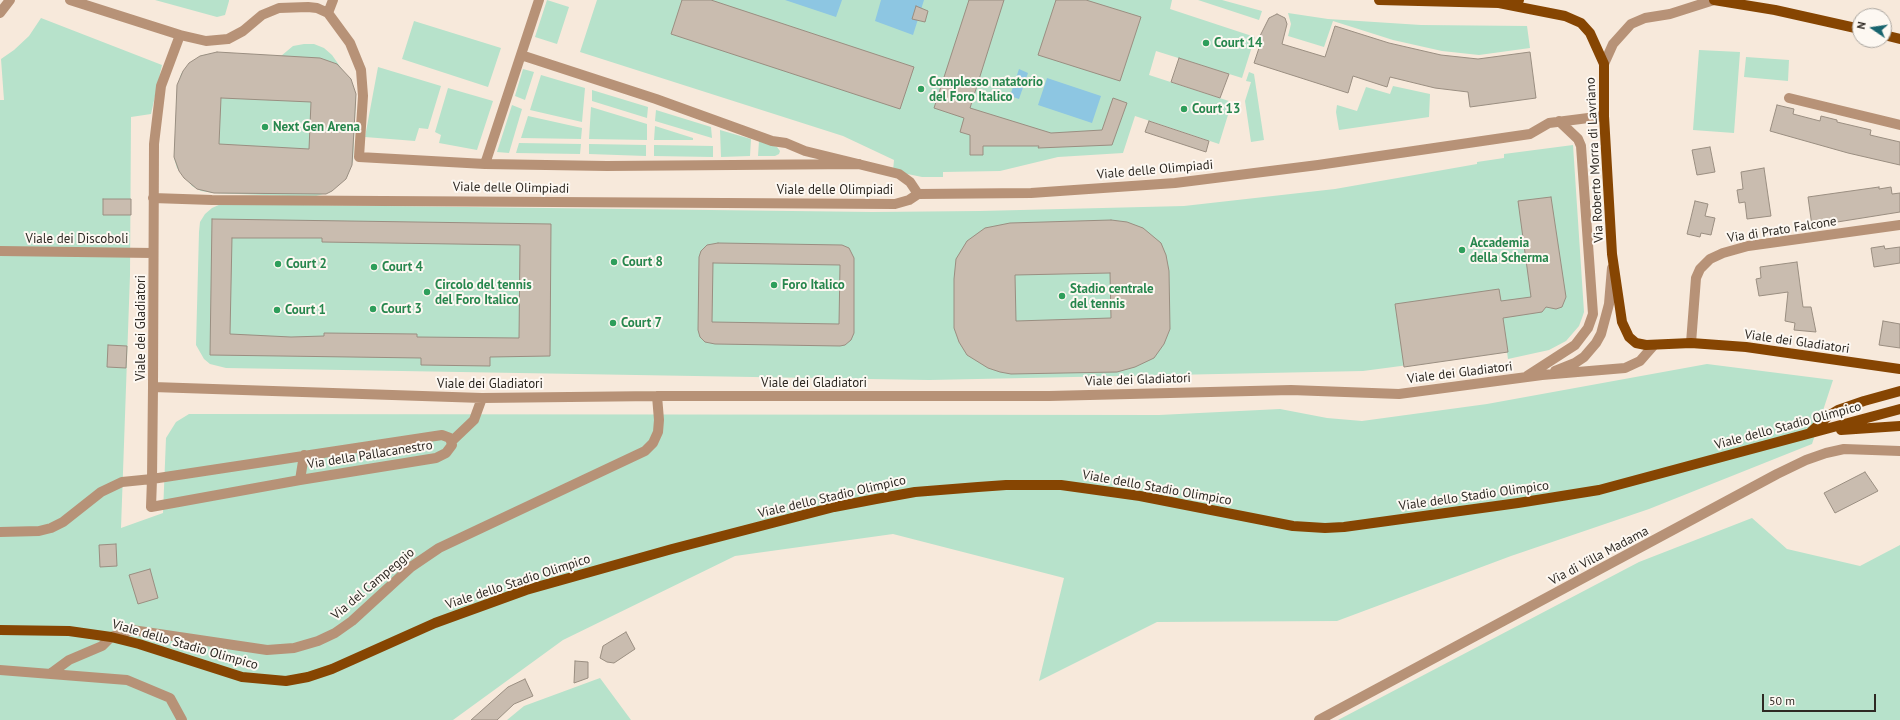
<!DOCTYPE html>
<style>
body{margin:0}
#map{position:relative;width:1900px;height:720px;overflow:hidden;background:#f7e9db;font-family:"PT Sans",sans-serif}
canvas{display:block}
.north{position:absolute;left:1852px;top:8px;width:40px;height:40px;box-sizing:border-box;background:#fdf8f2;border:1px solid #aaa59f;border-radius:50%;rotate:283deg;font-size:11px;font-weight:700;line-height:16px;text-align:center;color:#2e2923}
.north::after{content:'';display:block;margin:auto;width:14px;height:18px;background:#18646e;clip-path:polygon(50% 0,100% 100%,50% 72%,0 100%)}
.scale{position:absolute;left:1762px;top:694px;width:114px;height:18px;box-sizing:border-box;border:2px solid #2e2923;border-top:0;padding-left:5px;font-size:12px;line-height:14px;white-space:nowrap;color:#2e2923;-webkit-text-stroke:3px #fdf8f2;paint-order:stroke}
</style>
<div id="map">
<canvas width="1900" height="720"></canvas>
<div class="north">N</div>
<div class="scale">50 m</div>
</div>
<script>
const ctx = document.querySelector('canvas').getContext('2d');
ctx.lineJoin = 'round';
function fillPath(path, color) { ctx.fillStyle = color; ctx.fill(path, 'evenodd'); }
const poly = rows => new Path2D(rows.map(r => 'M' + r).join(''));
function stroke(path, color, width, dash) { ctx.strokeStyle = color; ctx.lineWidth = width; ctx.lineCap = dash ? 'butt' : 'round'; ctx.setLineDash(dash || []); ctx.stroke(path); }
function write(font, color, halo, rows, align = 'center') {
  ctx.font = font + ' "PT Sans",sans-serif'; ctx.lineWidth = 4; ctx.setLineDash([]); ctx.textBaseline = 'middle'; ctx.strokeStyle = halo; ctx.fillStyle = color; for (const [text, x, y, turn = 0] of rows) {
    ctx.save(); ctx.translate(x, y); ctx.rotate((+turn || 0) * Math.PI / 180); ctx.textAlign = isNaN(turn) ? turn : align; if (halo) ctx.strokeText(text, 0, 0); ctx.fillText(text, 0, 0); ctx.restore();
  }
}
const green = poly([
 [155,0,229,0,229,1,225,15,217,17],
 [547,0,569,7,557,44,535,37],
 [597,0,1172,0,1170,9,1255,37,1242,78,1156,51,1149,75,1232,102,1219,144,1135,116,1123,153,1058,157,1000,171,943,172,943,177,922,177,893,171,894,160,843,136,580,52],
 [1198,0,1222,0,1262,11,1259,20],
 [1288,13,1328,19,1421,25,1527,26,1530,48,1479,55,1442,51,1393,40,1333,21,1324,47,1288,36,1291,24],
 [41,18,162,65,151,114,131,117,130,275,121,528,163,513,166,438,176,422,189,414,1159,415,1280,409,1327,418,1362,421,1487,404,1707,364,1833,380,1812,444,1649,509,1511,556,1337,621,1157,622,1039,681,1064,578,893,534,735,556,563,640,453,720,0,720,0,100,4,100,1,59,14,50,29,36],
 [414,21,501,48,488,87,402,59],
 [304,44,314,44,324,48,332,55,353,85,356,97,353,161,347,177,330,192,313,197,214,193,201,191,192,186,177,168,174,158,177,88,181,74,186,68,200,56,208,54,218,53,281,56,293,46],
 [1699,50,1740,52,1734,133,1693,130],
 [1746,57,1789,60,1788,81,1744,77],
 [378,67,441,86,428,129,419,128,415,141,365,137],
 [523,69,534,72,525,100,515,96],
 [1249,72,1254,74,1264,140,1251,142,1245,101,1251,82,1246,81],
 [541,75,585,88,582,122,530,110],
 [1393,86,1430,94,1429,117,1339,130,1336,112,1337,105,1357,111,1366,87,1390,94],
 [448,88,493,101,477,150,439,143,441,135,435,132],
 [592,90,648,107,647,118,592,101],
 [512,105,522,109,509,153,497,152],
 [591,107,647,124,647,140,589,139],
 [656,110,711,127,712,138,655,121],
 [528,116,582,128,581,139,521,138],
 [655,126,693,138,693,140,654,140],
 [720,130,751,139,750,156,721,157],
 [759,141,777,147,780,151,779,154,775,156,758,156],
 [519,143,581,144,580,154,516,153],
 [589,144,646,145,646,156,589,154],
 [654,145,713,146,713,157,654,156],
 [1573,145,1584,312,1582,318,1579,326,1566,341,1549,350,1508,359,1507,352,1363,371,929,380,226,368,210,364,204,359,196,345,199,232,200,222,205,214,212,208,221,204,873,212,980,211,1184,206,1335,189,1477,164,1477,162,1504,158,1504,154],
 [1752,518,1787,549,1860,566,1900,545,1900,720,1338,720,1639,562],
 [600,678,631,720,507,720,524,706]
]);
const water = poly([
 [785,0,842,0,836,17],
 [881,0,924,0,913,35,875,21],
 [1019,69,1028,73,1019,99,1010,96],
 [1047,78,1101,96,1092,123,1038,105]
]);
const building = poly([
 [682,0,711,0,914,67,900,109,671,34,682,0],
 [969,0,1004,0,970,108,1051,133,1102,130,1113,98,1127,103,1112,145,1038,148,1039,146,983,146,983,155,970,155,970,135,960,132,964,118,934,108,969,0],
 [1056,0,1086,0,1141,17,1120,81,1038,55,1056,0],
 [916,6,928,11,925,22,912,19,916,6],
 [1277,14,1285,18,1287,24,1282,44,1325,57,1335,26,1389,43,1441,55,1478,59,1530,52,1536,98,1470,107,1468,92,1435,88,1390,77,1387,87,1353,76,1348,93,1254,63,1262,39,1259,38,1269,18,1277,14],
 [217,52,320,58,337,64,351,79,356,94,352,165,346,179,332,191,326,194,214,193,197,189,184,178,179,171,174,157,177,85,183,71,189,63,200,56,217,52],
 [221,98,311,102,309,149,219,144,221,98],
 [1179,58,1229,74,1220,98,1171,82,1179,58],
 [1777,105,1794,109,1793,114,1820,121,1821,116,1837,120,1837,122,1871,130,1870,135,1900,142,1900,165,1848,153,1770,131,1777,105],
 [1149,121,1209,141,1206,152,1145,132,1149,121],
 [1710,147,1715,172,1697,175,1692,150,1710,147],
 [1764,168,1771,216,1747,219,1745,202,1739,203,1737,190,1743,189,1741,172,1764,168],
 [1879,187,1879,189,1891,187,1892,194,1900,193,1900,212,1812,226,1808,197,1879,187],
 [1551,197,1566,297,1562,307,1556,309,1546,307,1542,312,1503,318,1508,352,1404,367,1395,304,1499,289,1501,301,1531,297,1518,201,1551,197],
 [103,199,131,199,131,215,103,215,103,199],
 [1695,201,1708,204,1705,216,1715,218,1711,235,1701,233,1700,237,1687,234,1695,201],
 [212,219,551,224,550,356,490,357,490,366,421,365,421,358,210,355,212,219],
 [232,238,322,238,322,242,520,245,519,338,417,337,417,334,324,333,324,336,291,337,230,334,232,238],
 [1111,220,1127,222,1143,228,1161,243,1166,255,1169,271,1170,329,1164,344,1154,358,1135,367,1117,372,1011,374,1000,372,988,368,967,355,959,342,954,328,954,279,956,259,967,241,985,228,1010,223,1111,220],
 [1110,273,1111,318,1016,321,1015,275,1110,273],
 [718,243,842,245,849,248,854,258,854,333,851,340,845,345,840,346,715,344,705,342,700,337,698,330,699,257,701,251,707,245,718,243],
 [713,263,840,265,839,324,712,322,713,263],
 [1884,246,1885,249,1900,247,1900,263,1874,267,1871,248,1884,246],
 [1797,262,1803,307,1811,307,1816,332,1794,330,1795,323,1785,321,1788,292,1759,296,1756,279,1761,278,1760,267,1797,262],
 [1883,321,1900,324,1900,348,1879,345,1883,321],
 [108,345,127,346,126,368,107,367,108,345],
 [1865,472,1878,491,1835,513,1824,493,1865,472],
 [116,544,117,566,100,567,99,545,116,544],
 [150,569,158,598,138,604,129,575,150,569],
 [626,632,635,649,614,663,607,662,600,658,603,646,626,632],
 [575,661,588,662,588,678,574,683,575,661],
 [525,679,533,696,514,704,497,720,471,720,508,687,525,679]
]);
const minor = poly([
 [70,0,180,35],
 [0,13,10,0],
 [328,13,333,0],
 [521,55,656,99,772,141,786,143,805,151,899,174,910,182,918,194],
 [1604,64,1613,44,1631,24,1645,18,1670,14,1714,0],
 [1789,98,1900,125],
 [485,164,539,0],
 [153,198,212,200,895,204,909,200,918,194,1031,193,1175,183,1318,165,1530,134,1549,123,1604,116],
 [0,251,153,253],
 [1691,343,1696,278,1700,269,1710,259,1723,253,1748,246,1900,225],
 [1555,371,1575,363,1584,357,1596,343,1601,334,1609,304,1612,268],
 [1527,376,1575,345,1588,328,1593,314,1581,146,1578,139,1559,121],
 [153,387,482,398,657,396,1049,396,1291,390,1399,394,1542,375,1625,368,1640,361,1654,345],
 [452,441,474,420,482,398],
 [300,480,304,455],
 [0,532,39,531,51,528,63,522,101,492,122,482,152,479,165,477,442,435,450,438,452,445,446,453,436,458,300,480,151,507,152,479,153,387,154,144,161,86,180,35,206,41,228,39,243,31,262,15,279,8,308,7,317,8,328,13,350,43,361,70,363,96,359,157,485,164,607,166,859,164],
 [0,670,127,680,170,698,182,720],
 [50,674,69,660,102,646,111,637,132,630,267,650,294,648,318,641,335,633,352,621,411,567,439,548,645,451,653,443,658,432,659,420,657,396],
 [1319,720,1777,474,1806,460,1826,453,1844,449,1900,451]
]);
const major = poly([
 [1379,0,1499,3,1519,0],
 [1714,0,1775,10,1860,29],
 [1499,3,1565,16,1581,23,1590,33,1604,64,1604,116,1612,254,1622,322,1629,337,1636,343,1646,345,1691,343,1746,347,1900,369],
 [1884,35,1900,39],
 [1841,430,1900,426],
 [1811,432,1828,416,1838,410,1864,401,1900,391],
 [0,630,69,631,111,637,139,644,242,677,286,681,308,677,332,669,435,623,526,590,672,549,834,507,876,499,915,492,978,487,1006,485,1061,485,1140,496,1293,526,1325,528,1344,527,1518,503,1599,490,1900,409]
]);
const markers = [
 [1206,43,4,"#2e9e5b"],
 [921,89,4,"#2e9e5b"],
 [1184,109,4,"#2e9e5b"],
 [265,127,4,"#2e9e5b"],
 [1462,250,4,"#2e9e5b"],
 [614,262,4,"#2e9e5b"],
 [278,264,4,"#2e9e5b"],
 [374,267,4,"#2e9e5b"],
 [774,285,4,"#2e9e5b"],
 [427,292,4,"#2e9e5b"],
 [1062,296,4,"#2e9e5b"],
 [373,309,4,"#2e9e5b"],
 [277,310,4,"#2e9e5b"],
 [613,323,4,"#2e9e5b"]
];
const leisureNames = [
 ["Court 14",1214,43],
 ["Complesso natatorio",929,82],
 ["del Foro Italico",929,97],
 ["Court 13",1192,109],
 ["Next Gen Arena",273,127],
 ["Accademia",1470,243],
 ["della Scherma",1470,258],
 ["Court 8",622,262],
 ["Court 2",286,264],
 ["Court 4",382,267],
 ["Circolo del tennis",435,285],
 ["del Foro Italico",435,300],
 ["Foro Italico",782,285],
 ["Stadio centrale",1070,289],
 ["del tennis",1070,304],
 ["Court 3",381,309],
 ["Court 1",285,310],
 ["Court 7",621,323]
];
const streetNames = [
 ["Via Roberto Morra di Lavriano",1595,160,-93],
 ["Viale delle Olimpiadi",1155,170,-5],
 ["Viale delle Olimpiadi",511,188,1],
 ["Viale delle Olimpiadi",835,190],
 ["Via di Prato Falcone",1782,230,-9],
 ["Viale dei Discoboli",77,239],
 ["Viale dei Gladiatori",141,328,-90],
 ["Viale dei Gladiatori",1797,342,8],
 ["Viale dei Gladiatori",1460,373,-7],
 ["Viale dei Gladiatori",1138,380,-2],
 ["Viale dei Gladiatori",814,383],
 ["Viale dei Gladiatori",490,384],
 ["Viale dello Stadio Olimpico",1788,426,-15],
 ["Via della Pallacanestro",370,455,-9],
 ["Viale dello Stadio Olimpico",1157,488,10],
 ["Viale dello Stadio Olimpico",1474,496,-8],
 ["Viale dello Stadio Olimpico",832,497,-13],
 ["Via di Villa Madama",1599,556,-28],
 ["Viale dello Stadio Olimpico",518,582,-18],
 ["Via del Campeggio",373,584,-40],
 ["Viale dello Stadio Olimpico",185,645,16]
];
fillPath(green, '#b7e2cb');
fillPath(water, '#8dc6e2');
fillPath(building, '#c9bcaf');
stroke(building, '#9a8e81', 1);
stroke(minor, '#b79277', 10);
stroke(major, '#864502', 10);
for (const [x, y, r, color] of markers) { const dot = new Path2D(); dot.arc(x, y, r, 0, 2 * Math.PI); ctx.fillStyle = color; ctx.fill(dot); stroke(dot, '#fdf8f2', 1.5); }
write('bold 13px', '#27864d', '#fdf8f2', leisureNames, 'left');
write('13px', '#2e2923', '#fdf8f2', streetNames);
</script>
